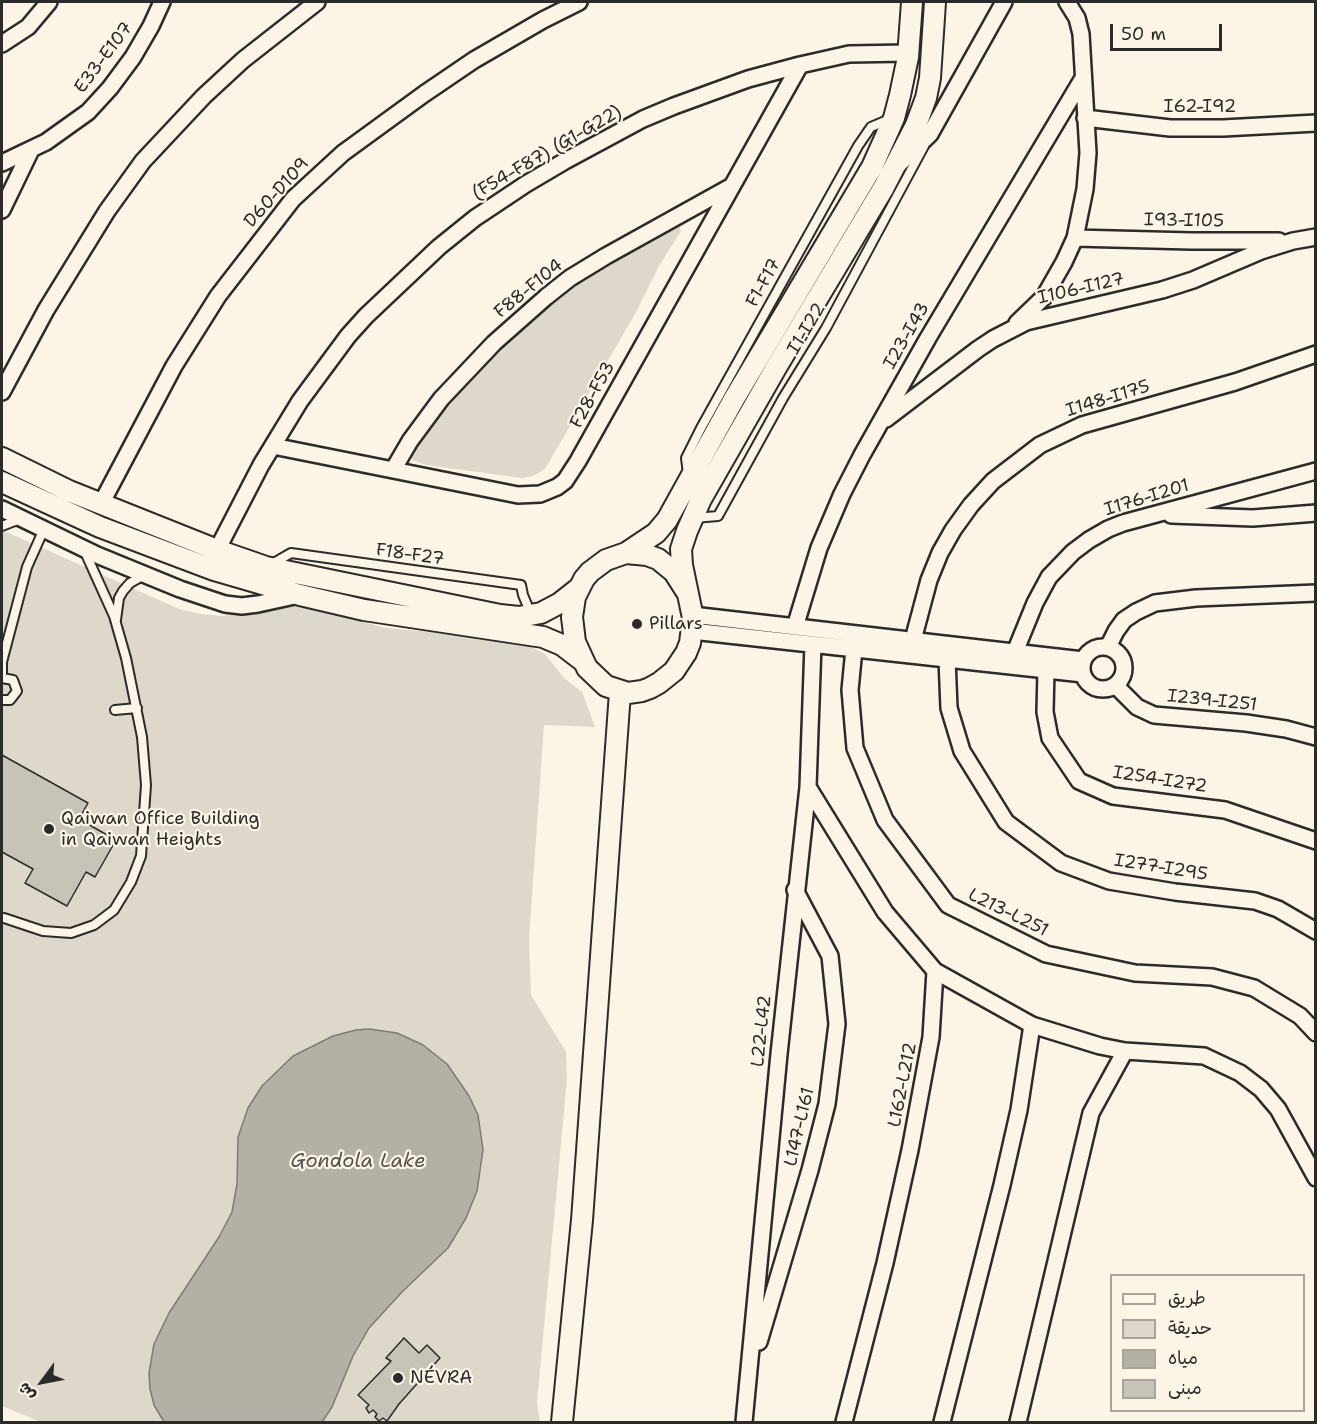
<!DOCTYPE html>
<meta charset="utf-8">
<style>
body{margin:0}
#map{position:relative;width:1317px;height:1424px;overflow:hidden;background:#fcf5e5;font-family:"Shantell Sans","Playpen Sans Arabic",sans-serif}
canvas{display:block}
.frame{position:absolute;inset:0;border:3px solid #2b2b2b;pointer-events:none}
.legend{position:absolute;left:1110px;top:1274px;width:195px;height:138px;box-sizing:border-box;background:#fcf5e5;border:2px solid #a8a49b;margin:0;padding:8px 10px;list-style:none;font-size:18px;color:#2b2b2b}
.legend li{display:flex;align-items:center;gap:12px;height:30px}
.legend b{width:30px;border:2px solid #a8a49b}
.north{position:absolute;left:12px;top:1352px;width:60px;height:60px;-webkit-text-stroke:4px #fcf5e5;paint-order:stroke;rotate:238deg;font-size:16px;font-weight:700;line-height:24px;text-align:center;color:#2b2b2b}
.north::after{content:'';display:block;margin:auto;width:21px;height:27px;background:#2b2b2b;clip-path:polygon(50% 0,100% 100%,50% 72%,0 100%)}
.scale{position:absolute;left:1110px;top:24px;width:112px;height:27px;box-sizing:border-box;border:3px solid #2b2b2b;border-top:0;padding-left:8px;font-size:18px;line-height:21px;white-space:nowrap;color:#2b2b2b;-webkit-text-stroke:4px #fcf5e5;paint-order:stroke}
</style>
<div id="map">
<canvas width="1317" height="1424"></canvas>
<div class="frame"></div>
<ul class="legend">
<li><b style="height:8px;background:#fcf5e5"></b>طريق</li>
<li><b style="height:16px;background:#ded8ca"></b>حديقة</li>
<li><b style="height:16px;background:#b4b0a5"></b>مياه</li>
<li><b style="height:16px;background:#c8c3b7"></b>مبنى</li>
</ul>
<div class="north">ش</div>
<div class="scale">50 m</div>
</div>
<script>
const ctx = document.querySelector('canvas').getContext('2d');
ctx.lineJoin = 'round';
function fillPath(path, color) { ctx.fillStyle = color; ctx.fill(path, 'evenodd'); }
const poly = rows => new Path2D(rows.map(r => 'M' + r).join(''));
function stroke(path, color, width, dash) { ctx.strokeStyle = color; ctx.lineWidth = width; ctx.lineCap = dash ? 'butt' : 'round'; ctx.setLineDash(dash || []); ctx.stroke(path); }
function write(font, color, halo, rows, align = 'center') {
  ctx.font = font + ' "Shantell Sans",sans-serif'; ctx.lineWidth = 4.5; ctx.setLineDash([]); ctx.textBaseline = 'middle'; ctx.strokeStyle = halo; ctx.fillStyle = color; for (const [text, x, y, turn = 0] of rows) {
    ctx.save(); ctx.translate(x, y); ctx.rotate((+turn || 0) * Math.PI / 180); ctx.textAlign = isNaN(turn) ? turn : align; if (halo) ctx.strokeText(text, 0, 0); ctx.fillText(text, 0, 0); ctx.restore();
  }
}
const green = poly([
 [673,222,679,225,681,231,659,266,635,314,545,469,533,476,522,478,426,465,412,460,411,453,422,435,456,393,511,336,557,295],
 [2,530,179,609,201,614,222,616,293,605,317,609,385,628,476,636,525,644,545,654,564,678,582,692,595,727,544,725,529,938,531,995,566,1052,567,1079,537,1402,540,1422,41,1422,2,1406]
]);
const water = poly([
 [369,1029,397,1033,423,1045,447,1064,469,1096,478,1115,483,1150,477,1191,466,1218,448,1248,402,1292,369,1328,353,1356,332,1407,322,1422,164,1422,154,1405,150,1389,149,1373,154,1344,169,1313,219,1237,232,1212,237,1184,238,1137,248,1108,262,1086,293,1056,333,1036,356,1030,369,1029]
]);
const building = poly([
 [2,755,88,803,79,819,116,840,95,877,86,872,67,906,25,883,33,869,2,852,2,755],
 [404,1338,419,1353,427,1345,440,1358,399,1404,387,1421,383,1418,379,1421,375,1417,377,1414,373,1410,369,1413,366,1408,369,1405,358,1395,391,1361,386,1358,404,1338]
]);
const lane = poly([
 [688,474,686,458,701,428,858,146,871,127,890,119],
 [694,518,718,516,783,398,826,328,924,146],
 [2,526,20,519],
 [272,564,291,553,521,585,523,595,531,614],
 [116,620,119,598,123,591,130,583,144,575],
 [2,678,2,662,27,567,44,529],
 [2,678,13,680,17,691,10,700,2,700],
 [115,710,137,708],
 [4,918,43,931,71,933,94,925,114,910,131,882,141,856,146,785,142,737,126,658,114,616,85,552]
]);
const street = poly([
 [2,44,28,27,49,2],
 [1085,118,1170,128,1223,128,1316,123],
 [2,163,46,142,88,112,110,88,133,57,151,26,162,2],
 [899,164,930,134,1004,2],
 [2,210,31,150],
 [1075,238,1191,241,1279,241],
 [1017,323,1044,297,1064,262,1075,238,1085,189,1088,153,1081,34,1077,18,1067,2],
 [2,392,46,310,107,211,143,161,204,96,243,60,317,2],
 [886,419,978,349,993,339,1026,322,1162,290,1193,280,1261,251,1293,241,1316,237],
 [273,446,518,495,540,494,557,487,565,481,578,461,800,65],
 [393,470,410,441,441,399,494,343,546,297,570,278,606,256,732,186],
 [101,504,174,366,218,296,293,199,343,153,424,94,474,60,543,20,579,2],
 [2,509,97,555,180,589,225,604,242,606,258,604,299,595],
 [1171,515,1253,518,1316,513],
 [217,550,261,465,300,401,348,336,366,316,439,247,475,218,526,184,565,161,643,119,674,106,748,79,800,65,849,54,908,53],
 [692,615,1083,660],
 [795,627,819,548,842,494,862,455,928,338,1083,78],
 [692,631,1083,674],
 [913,640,929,580,940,553,953,530,971,505,993,481,1040,445,1082,425,1235,382,1316,354],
 [1108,647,1116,631,1124,620,1136,612,1155,603,1196,598,1316,593],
 '1082 668a21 21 0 1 1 42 0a21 21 0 1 1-42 0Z',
 [854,649,850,690,855,748,885,820,948,905,1046,954,1135,973,1212,977,1254,988,1300,1016,1316,1033],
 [1015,652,1035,603,1049,577,1073,552,1089,540,1108,529,1123,523,1316,471],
 [947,659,949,708,962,751,1006,822,1061,863,1109,881,1175,892,1255,901,1278,909,1316,931],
 [1046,670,1045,712,1050,738,1079,781,1113,796,1225,810,1316,841],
 [1115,685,1137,707,1154,715,1246,723,1286,729,1316,737],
 [808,787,885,912,935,971,931,1037,910,1150,885,1263,844,1422],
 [935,971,1032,1025,1100,1046,1125,1051,1204,1056,1240,1073,1261,1089,1278,1109,1316,1178],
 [759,1342,810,1170,827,1104,837,1024,830,956,795,890],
 [744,1422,779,1054,808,787,813,644],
 [942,1422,1002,1185,1019,1110,1032,1025],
 [1018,1422,1091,1113,1125,1051]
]);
const secondary = poly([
 [2,458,69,491,217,550,266,567,500,615,519,617,541,613,560,603,579,588],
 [2,482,100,527,214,570,300,595,364,610,543,637,562,645,583,661],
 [626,553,656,533,667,520,734,399,872,167,894,118,900,95,908,57,912,2],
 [626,553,647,555,658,559,674,572,688,594,693,618,690,643,686,653,674,671,659,683,650,688,642,691,628,693,606,686,587,668,575,642,572,617,575,597,584,579,590,572,606,560,626,553],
 [688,594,682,565,681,549,687,531,701,499,777,366,884,187,916,125,926,98,930,78,935,2],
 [562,1422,582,1220,620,692]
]);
const markers = [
 [637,624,6,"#2b2b2b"],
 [49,829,6,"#2b2b2b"],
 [398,1378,6,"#2b2b2b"]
];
const streetNames = [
 ["E33-E107",104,58,-53],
 ["I62-I92",1200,107],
 ["(F54-F87) (G1-G22)",547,153,-30],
 ["D60-D109",277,193,-48],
 ["I93-I105",1184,221,1],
 ["F1-F17",764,283,-61],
 ["F88-F104",529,289,-39],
 ["I106-I127",1081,289,-13],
 ["I1-I22",807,329,-59],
 ["I23-I43",907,336,-60],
 ["F28-F53",593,395,-61],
 ["I148-I175",1108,399,-17],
 ["I176-I201",1147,498,-17],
 ["F18-F27",410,555,8],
 ["I239-I251",1212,701,6],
 ["I254-I272",1160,780,9],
 ["I277-I295",1161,868,9],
 ["L213-L251",1008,913,26],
 ["L22-L42",762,1031,-84],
 ["L162-L212",903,1085,-79],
 ["L147-L161",800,1127,-77]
];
const poiNames = [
 ["Pillars",649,624],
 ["Qaiwan Office Building",61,819],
 ["in Qaiwan Heights",61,840],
 ["NÉVRA",410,1378]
];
const waterNames = [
 ["Gondola Lake",358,1162]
];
fillPath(green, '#ded8ca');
fillPath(water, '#b4b0a5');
stroke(water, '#7d7b74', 1.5);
fillPath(building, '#c8c3b7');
stroke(building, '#2b2b2b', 1.5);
stroke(lane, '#2b2b2b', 12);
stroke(street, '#2b2b2b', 20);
stroke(secondary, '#2b2b2b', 24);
stroke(lane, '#fcf5e5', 8);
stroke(street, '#fcf5e5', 15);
stroke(secondary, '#fcf5e5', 20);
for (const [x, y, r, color] of markers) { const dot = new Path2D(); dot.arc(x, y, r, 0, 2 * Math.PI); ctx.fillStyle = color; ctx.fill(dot); stroke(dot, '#fcf5e5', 2); }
write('18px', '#2b2b2b', '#fcf5e5', streetNames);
write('18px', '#2b2b2b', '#fcf5e5', poiNames, 'left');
write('italic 20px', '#545350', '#fcf5e5', waterNames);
</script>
